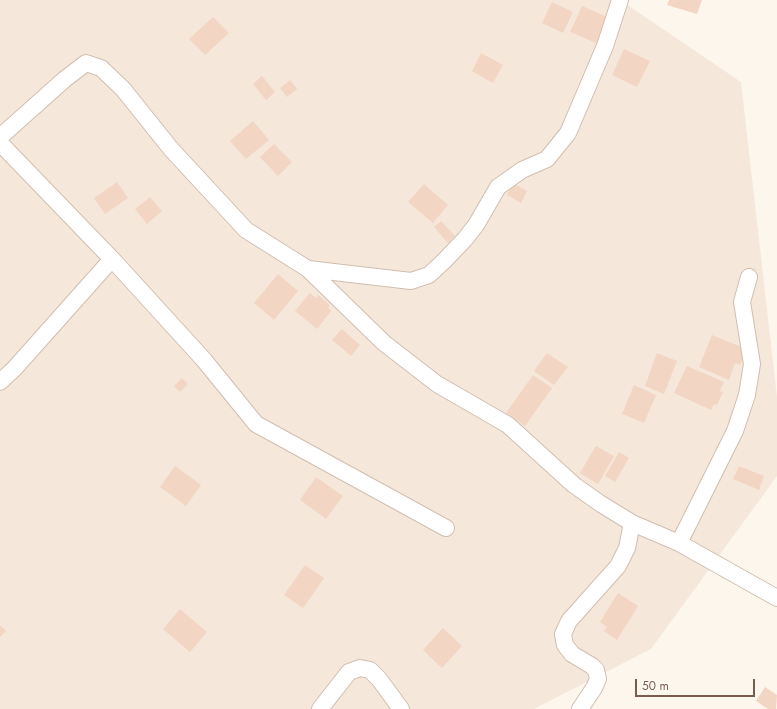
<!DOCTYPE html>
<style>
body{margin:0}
#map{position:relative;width:777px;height:709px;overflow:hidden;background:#fdf6ec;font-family:Jost,sans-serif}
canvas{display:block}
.scale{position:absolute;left:635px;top:679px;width:120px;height:18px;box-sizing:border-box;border:2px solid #7a5c4d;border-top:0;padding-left:5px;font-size:12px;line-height:14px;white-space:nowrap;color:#7a5c4d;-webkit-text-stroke:3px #fffaf3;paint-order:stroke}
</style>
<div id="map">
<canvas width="777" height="709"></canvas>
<div class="scale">50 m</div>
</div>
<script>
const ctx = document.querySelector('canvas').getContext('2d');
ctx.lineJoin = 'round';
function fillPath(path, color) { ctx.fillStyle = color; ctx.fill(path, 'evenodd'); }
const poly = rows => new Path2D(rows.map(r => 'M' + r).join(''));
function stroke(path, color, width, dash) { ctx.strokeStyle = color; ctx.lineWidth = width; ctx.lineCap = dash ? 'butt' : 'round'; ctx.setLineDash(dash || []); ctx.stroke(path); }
const residential = poly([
 [0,0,620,0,741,82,777,397,777,476,651,649,534,709,0,709]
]);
const building = poly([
 [669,0,702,0,697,14,667,5],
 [552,2,573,12,563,33,542,23],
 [582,6,607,17,596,43,570,32],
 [213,17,229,33,205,55,189,39],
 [624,49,650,61,637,87,612,75],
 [481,53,503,65,493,83,472,71],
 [262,76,275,92,266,100,253,84],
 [290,80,297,89,287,97,280,88],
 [253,121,269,140,246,159,230,141],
 [274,144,292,162,278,176,260,157],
 [117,182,128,198,105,214,94,198],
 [513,183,527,191,521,203,507,195],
 [424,184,448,205,433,223,408,202],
 [150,197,162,211,147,224,135,209],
 [441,221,455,236,448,243,434,227],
 [278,274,298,291,274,320,254,303],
 [310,293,316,298,318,295,330,305,328,308,331,311,317,329,295,311],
 [342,329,360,345,351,356,332,340],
 [712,335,747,349,740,365,735,363,729,380,699,367],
 [547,353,568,367,554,385,534,371],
 [657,353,677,361,664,394,645,386],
 [687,366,724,382,720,391,723,392,717,405,714,404,711,410,674,393],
 [533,375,552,388,525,426,506,413],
 [182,378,188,384,180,392,174,386],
 [634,385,656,395,644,423,622,414],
 [596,446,614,456,598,484,580,473],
 [619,452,629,458,615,482,605,476],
 [175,466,201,485,186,506,160,487],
 [739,466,764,476,759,490,733,479],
 [316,477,343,496,326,519,300,500],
 [305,565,324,578,303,608,284,595],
 [618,593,638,606,617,640,604,631,607,627,600,622],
 [180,609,207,632,190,652,163,629],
 [0,625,6,631,0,637],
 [443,628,462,646,442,668,423,650],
 [765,687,777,695,776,709,768,709,756,701]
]);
const minor = poly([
 [0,137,65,79,86,63,101,68,123,89,171,149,246,230,308,269,384,343,437,384,508,425,574,485,601,504,632,523,679,543,777,598],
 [0,143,112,259,14,369,0,382],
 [112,259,204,360,256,424,446,528],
 [308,269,411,281,429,275,444,261,465,239,476,225,498,187,522,170,547,159,568,133,605,46,620,0],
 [679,543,735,431,747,395,752,364,742,302,749,277],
 [320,709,349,672,360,668,370,670,379,679,401,709],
 [580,709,594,688,598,679,596,670,592,666,572,654,565,645,563,634,569,621,618,566,627,548,632,523]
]);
fillPath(residential, '#f5e8da');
fillPath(building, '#f3d5c3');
stroke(minor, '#d1beb0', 18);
stroke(minor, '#fff', 16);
</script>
